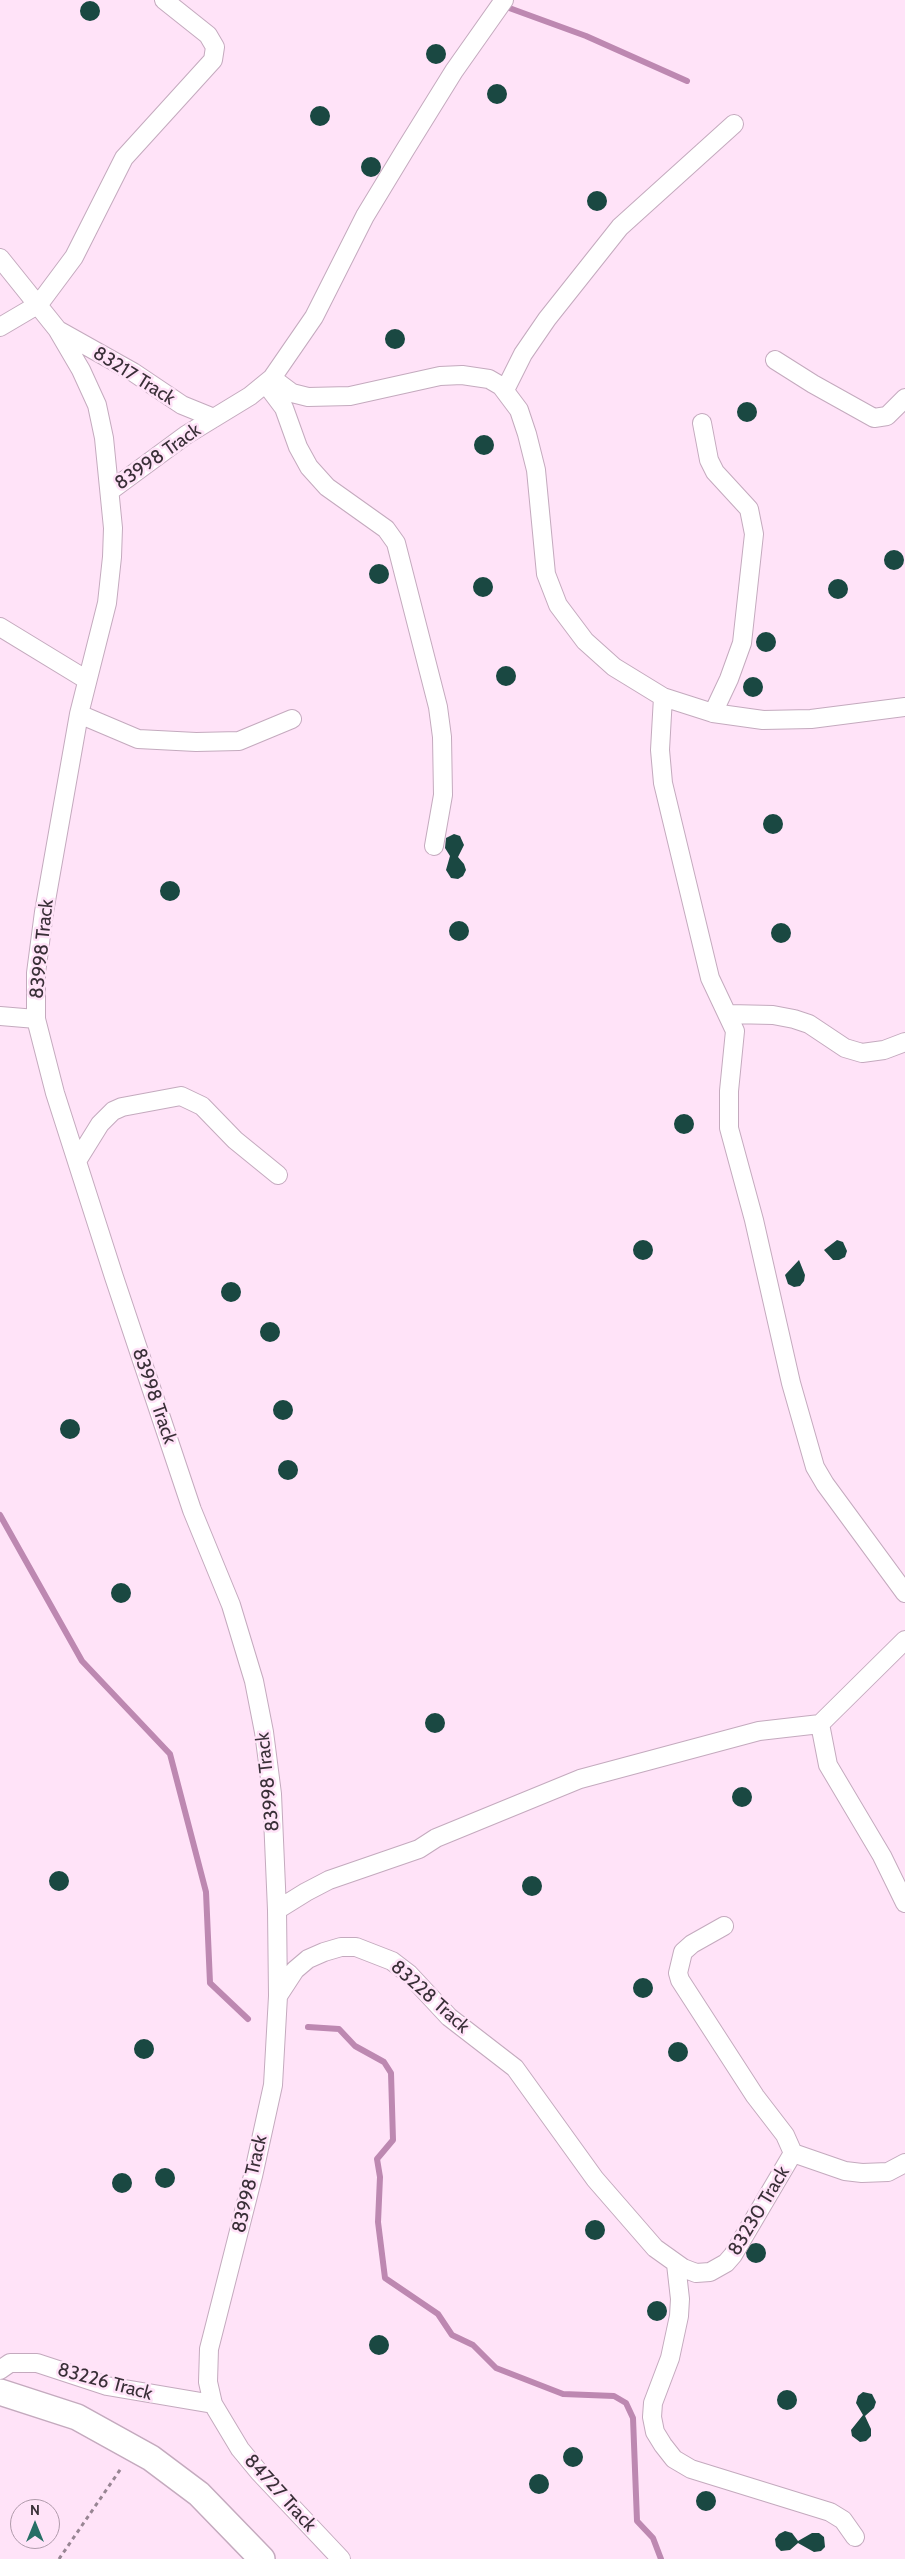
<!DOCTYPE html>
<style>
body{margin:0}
#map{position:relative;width:905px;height:2559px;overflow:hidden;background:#ffe3f8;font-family:Cabin,sans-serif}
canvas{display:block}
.north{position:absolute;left:10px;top:2499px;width:50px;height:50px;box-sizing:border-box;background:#ffe3f8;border:1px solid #b09bab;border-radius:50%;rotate:0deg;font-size:14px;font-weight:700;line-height:20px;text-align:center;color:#392f37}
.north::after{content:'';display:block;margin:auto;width:18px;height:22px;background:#276f66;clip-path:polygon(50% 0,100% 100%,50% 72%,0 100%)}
</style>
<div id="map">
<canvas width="905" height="2559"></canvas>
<div class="north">N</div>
</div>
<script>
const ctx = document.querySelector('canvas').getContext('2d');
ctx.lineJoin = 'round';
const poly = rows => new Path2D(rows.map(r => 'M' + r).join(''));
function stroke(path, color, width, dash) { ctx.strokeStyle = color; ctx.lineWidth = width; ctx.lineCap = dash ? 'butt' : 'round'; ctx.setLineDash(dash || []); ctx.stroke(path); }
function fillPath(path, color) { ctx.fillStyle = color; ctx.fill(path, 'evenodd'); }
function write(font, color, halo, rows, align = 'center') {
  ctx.font = font + ' Cabin,sans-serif'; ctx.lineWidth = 5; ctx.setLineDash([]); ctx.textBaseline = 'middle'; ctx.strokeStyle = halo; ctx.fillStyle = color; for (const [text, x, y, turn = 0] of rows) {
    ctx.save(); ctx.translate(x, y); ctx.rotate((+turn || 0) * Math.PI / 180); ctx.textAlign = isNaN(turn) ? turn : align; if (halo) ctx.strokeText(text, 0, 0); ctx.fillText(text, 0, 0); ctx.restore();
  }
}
const stream = poly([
 [501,5,586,36,687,81],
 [0,1515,82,1661,170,1754,206,1892,210,1983,248,2019],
 [308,2027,339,2029,355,2046,384,2062,391,2073,393,2140,377,2159,380,2177,378,2222,385,2278,438,2314,452,2335,473,2345,496,2368,563,2394,614,2396,626,2403,633,2418,637,2521,653,2538,661,2559]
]);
const building = poly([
 '80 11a10 10 0 1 1 20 0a10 10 0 1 1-20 0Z',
 '426 54a10 10 0 1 1 20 0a10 10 0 1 1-20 0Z',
 '487 94a10 10 0 1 1 20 0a10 10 0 1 1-20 0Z',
 '310 116a10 10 0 1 1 20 0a10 10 0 1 1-20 0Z',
 '361 167a10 10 0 1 1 20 0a10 10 0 1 1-20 0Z',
 '587 201a10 10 0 1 1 20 0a10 10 0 1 1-20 0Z',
 '385 339a10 10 0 1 1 20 0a10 10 0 1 1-20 0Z',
 '737 412a10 10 0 1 1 20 0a10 10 0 1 1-20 0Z',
 '474 445a10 10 0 1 1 20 0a10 10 0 1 1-20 0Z',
 '884 560a10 10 0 1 1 20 0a10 10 0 1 1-20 0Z',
 '369 574a10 10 0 1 1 20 0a10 10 0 1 1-20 0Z',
 '473 587a10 10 0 1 1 20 0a10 10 0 1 1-20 0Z',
 '828 589a10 10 0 1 1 20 0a10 10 0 1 1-20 0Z',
 '756 642a10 10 0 1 1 20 0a10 10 0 1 1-20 0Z',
 '496 676a10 10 0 1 1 20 0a10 10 0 1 1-20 0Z',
 '743 687a10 10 0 1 1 20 0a10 10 0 1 1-20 0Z',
 '763 824a10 10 0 1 1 20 0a10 10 0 1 1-20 0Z',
 [454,834,460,836,464,845,458,857,464,864,466,870,463,876,458,879,451,878,446,870,450,856,445,848,446,838],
 '160 891a10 10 0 1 1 20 0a10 10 0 1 1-20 0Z',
 '449 931a10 10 0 1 1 20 0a10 10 0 1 1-20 0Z',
 '771 933a10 10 0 1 1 20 0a10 10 0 1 1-20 0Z',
 '674 1124a10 10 0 1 1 20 0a10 10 0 1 1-20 0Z',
 [837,1240,843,1242,847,1251,845,1257,839,1260,833,1260,824,1250],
 '633 1250a10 10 0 1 1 20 0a10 10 0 1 1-20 0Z',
 [799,1260,805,1275,804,1281,800,1286,794,1287,788,1284,785,1275],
 '221 1292a10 10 0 1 1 20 0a10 10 0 1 1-20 0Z',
 '260 1332a10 10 0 1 1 20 0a10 10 0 1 1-20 0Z',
 '273 1410a10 10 0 1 1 20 0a10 10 0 1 1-20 0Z',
 '60 1429a10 10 0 1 1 20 0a10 10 0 1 1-20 0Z',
 '278 1470a10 10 0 1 1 20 0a10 10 0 1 1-20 0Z',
 '111 1593a10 10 0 1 1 20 0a10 10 0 1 1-20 0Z',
 '425 1723a10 10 0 1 1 20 0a10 10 0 1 1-20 0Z',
 '732 1797a10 10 0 1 1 20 0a10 10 0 1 1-20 0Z',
 '49 1881a10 10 0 1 1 20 0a10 10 0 1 1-20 0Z',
 '522 1886a10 10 0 1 1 20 0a10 10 0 1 1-20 0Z',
 '633 1988a10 10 0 1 1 20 0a10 10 0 1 1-20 0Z',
 '134 2049a10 10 0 1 1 20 0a10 10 0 1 1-20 0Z',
 '668 2052a10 10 0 1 1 20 0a10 10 0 1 1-20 0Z',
 '155 2178a10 10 0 1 1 20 0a10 10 0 1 1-20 0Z',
 '112 2183a10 10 0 1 1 20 0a10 10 0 1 1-20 0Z',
 '585 2230a10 10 0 1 1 20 0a10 10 0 1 1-20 0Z',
 '746 2253a10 10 0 1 1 20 0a10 10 0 1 1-20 0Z',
 '647 2311a10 10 0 1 1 20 0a10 10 0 1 1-20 0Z',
 '369 2345a10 10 0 1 1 20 0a10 10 0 1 1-20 0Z',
 '777 2400a10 10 0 1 1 20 0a10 10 0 1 1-20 0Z',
 [863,2392,872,2394,876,2402,874,2408,865,2416,871,2429,871,2436,866,2441,860,2442,852,2436,851,2430,863,2415,856,2403,858,2396],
 '563 2457a10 10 0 1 1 20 0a10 10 0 1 1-20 0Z',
 '529 2484a10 10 0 1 1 20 0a10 10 0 1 1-20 0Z',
 '696 2501a10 10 0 1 1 20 0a10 10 0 1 1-20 0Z',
 [785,2531,792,2533,798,2541,812,2533,819,2533,824,2537,825,2547,821,2551,814,2552,798,2543,790,2550,781,2551,776,2546,775,2539,779,2534]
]);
const path = poly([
 [59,2559,122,2467]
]);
const minor = poly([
 [0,258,57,329,81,370,97,405,104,438,113,528,112,557,107,603,79,714,44,912,36,973,36,1019,55,1093,114,1277,192,1510,231,1605,254,1681,264,1732,272,1794,277,1910,278,1996,273,2085,253,2176,209,2349,208,2382,213,2404,240,2449,259,2472,341,2559],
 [0,327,39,304,74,257,124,158,213,60,215,47,208,35,164,0],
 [58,330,133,372,182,405,214,418],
 [775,360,813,384,874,418,887,416,905,398],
 [272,378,292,393,308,397,350,396,440,376,462,375,489,379,501,386,519,410,527,434,536,470,546,574,558,605,585,641,614,667,663,697,713,713,763,720,811,719,905,707],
 [266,384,284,408,298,447,309,467,327,487,386,529,396,543,438,707,442,737,443,795,434,846],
 [505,390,523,354,547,319,620,227,734,124],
 [702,423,709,460,715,472,749,509,754,534,742,643,729,679,713,713],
 [110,491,186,435,250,396,272,378,314,317,365,216,405,150,454,71,504,0],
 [0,627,87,680],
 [663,697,660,750,663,783,710,978,735,1031,729,1091,729,1128,754,1220,791,1383,815,1467,825,1484,905,1593],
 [79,714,138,739,196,742,239,741,292,719],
 [729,1014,773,1015,794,1019,809,1024,845,1048,862,1053,884,1050,905,1042],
 [0,1016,36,1019],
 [77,1161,100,1124,113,1111,122,1107,181,1096,202,1106,235,1140,278,1175],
 [820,1724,828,1765,882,1856,905,1903],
 [277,1910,306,1892,329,1880,419,1849,436,1838,580,1779,759,1731,820,1724,905,1640],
 [278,1996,295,1970,308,1959,324,1952,341,1947,356,1947,392,1961,409,1974,449,2017,515,2068,595,2179,655,2248,683,2268,696,2273,710,2272,726,2263,733,2255,793,2153,785,2135,755,2096,680,1980,678,1973,683,1952,692,1944,724,1926],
 [793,2153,845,2171,862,2173,888,2172,905,2163],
 [676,2264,680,2299,679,2316,670,2358,653,2403,652,2417,655,2432,663,2445,674,2459,691,2469,830,2512,843,2520,855,2537],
 [0,2370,10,2363,37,2363,107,2386,213,2404]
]);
const secondary = poly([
 [0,2392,77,2417,151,2458,199,2494,262,2559]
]);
const streetNames = [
 ["83217 Track",134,376,32],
 ["83998 Track",158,457,-35],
 ["83998 Track",42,949,-84],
 ["83998 Track",154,1396,71],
 ["83998 Track",268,1782,-96],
 ["83228 Track",430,1997,42],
 ["83998 Track",250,2184,-77],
 ["83230 Track",759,2211,-59],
 ["83226 Track",105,2382,15],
 ["84727 Track",280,2493,48]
];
stroke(stream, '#bd88b1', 6);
fillPath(building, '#1a4842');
stroke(minor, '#c4aabe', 20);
stroke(secondary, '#c4aabe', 28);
stroke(path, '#988593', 3, [4, 4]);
stroke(minor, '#fff', 18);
stroke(secondary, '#fff', 25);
write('19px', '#392f37', '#ffe3f8', streetNames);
</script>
